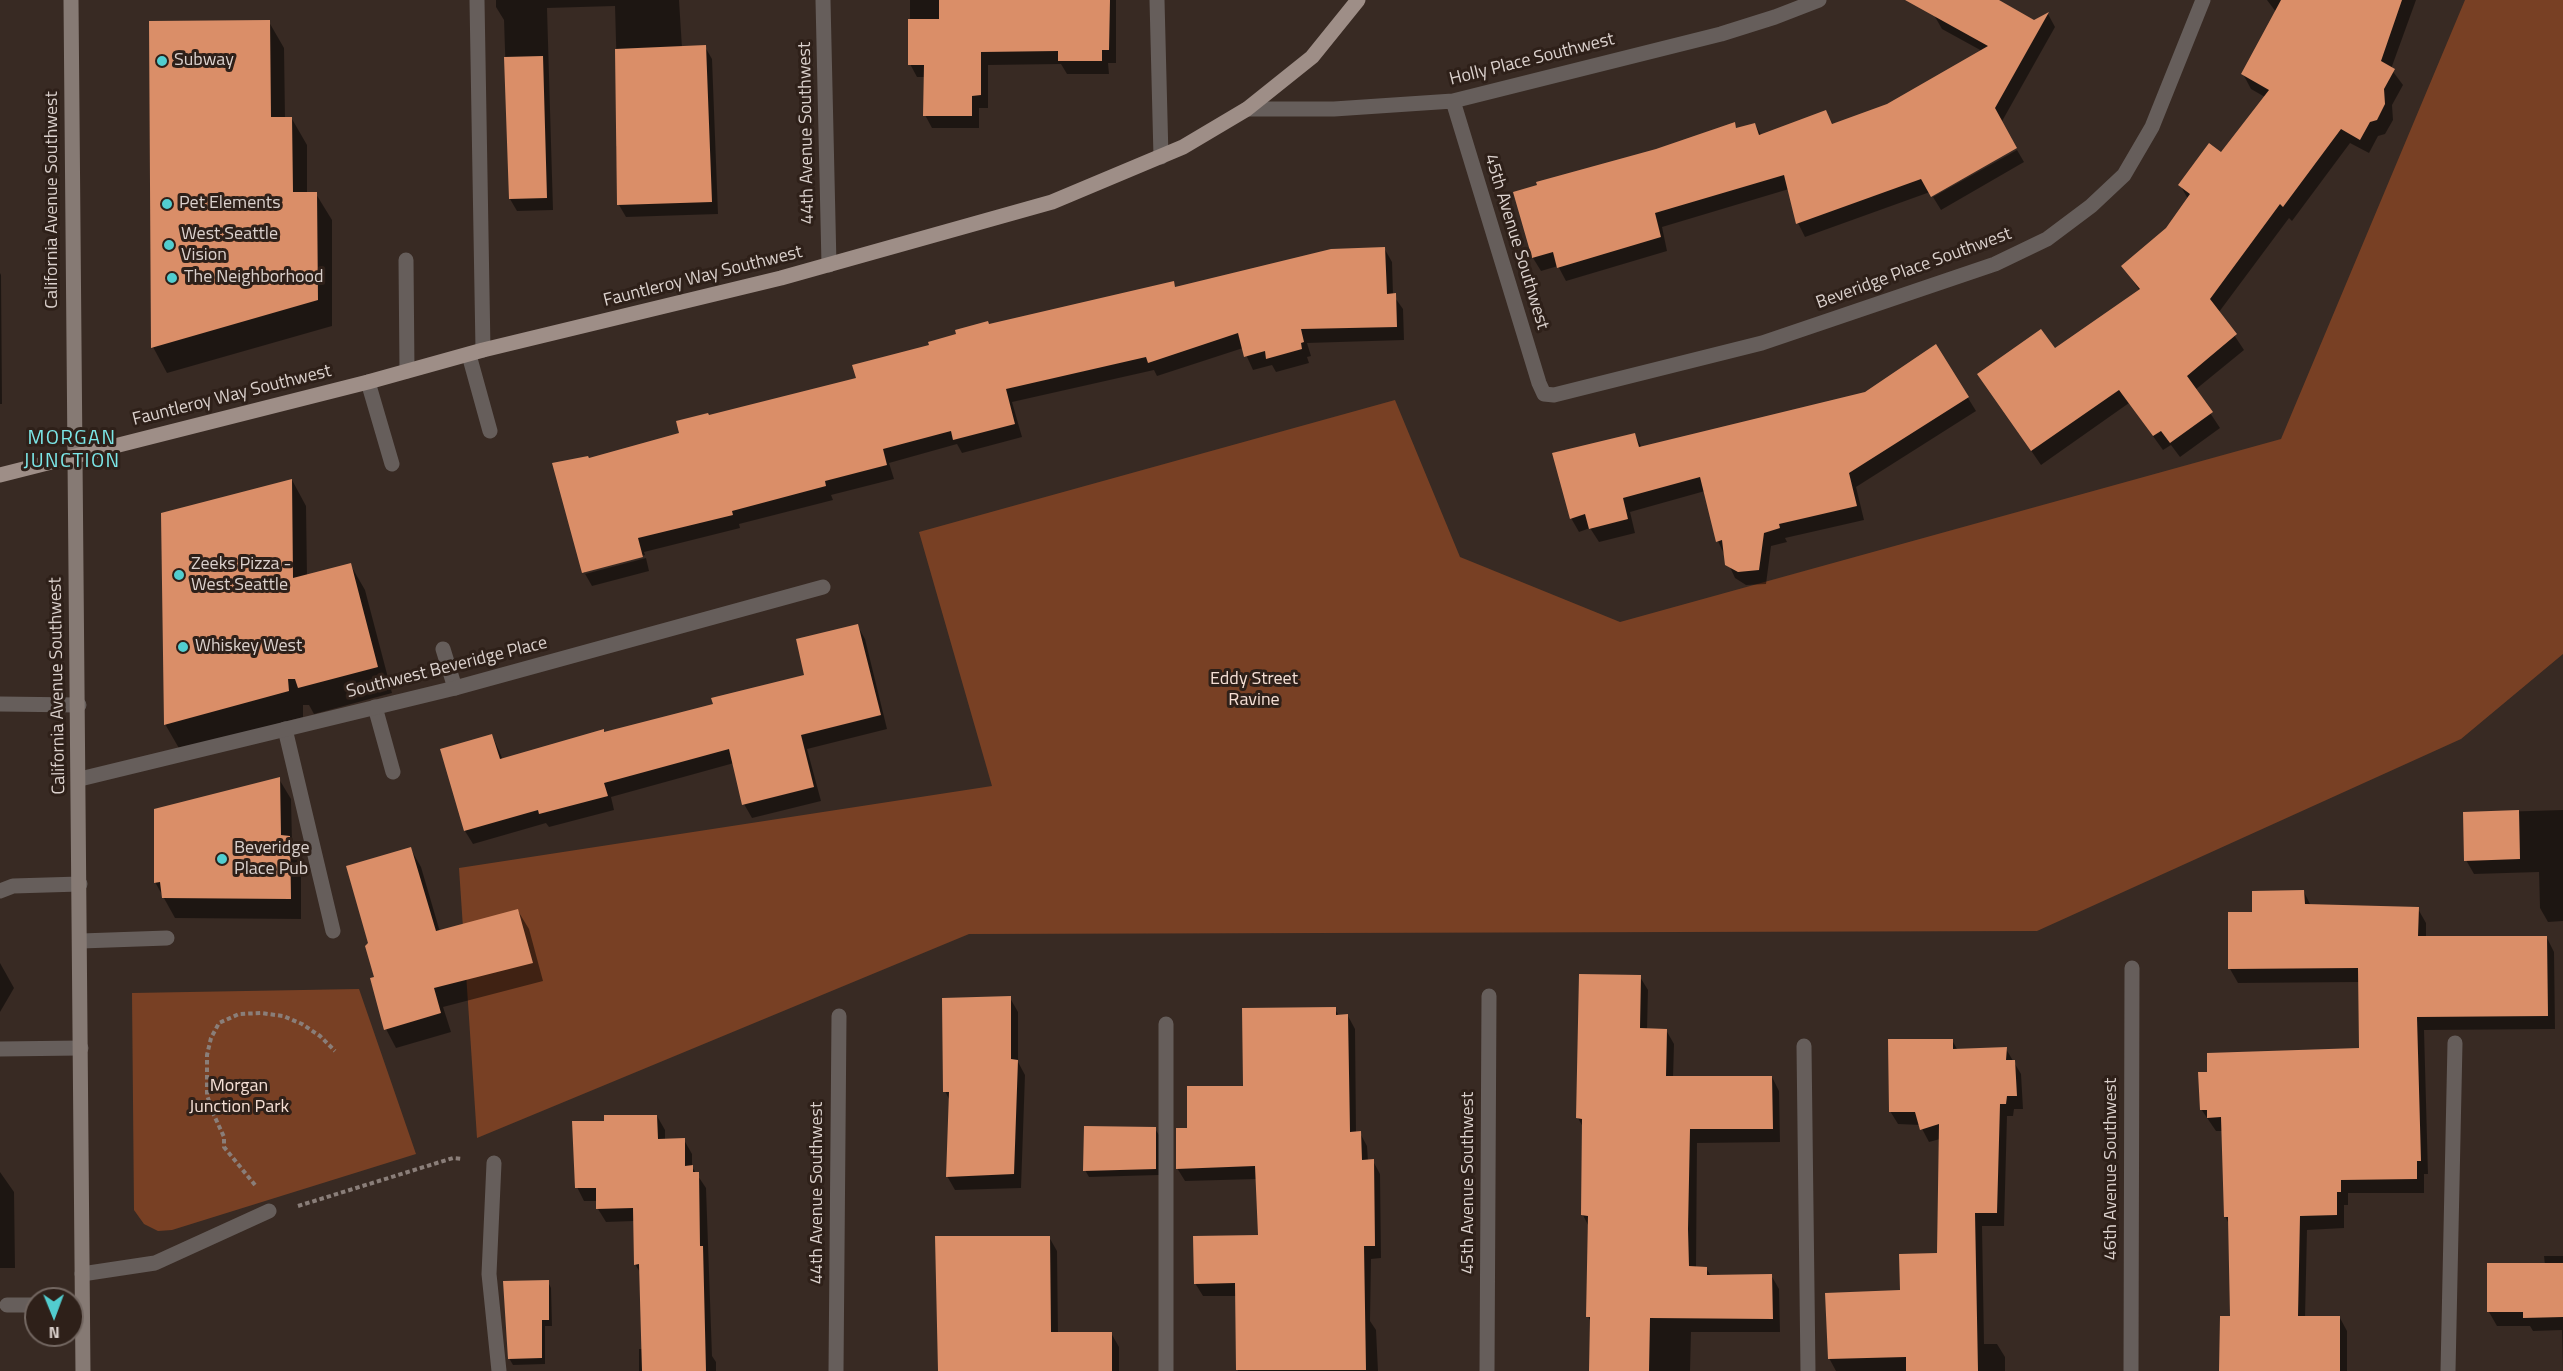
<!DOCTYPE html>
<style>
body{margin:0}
#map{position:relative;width:2563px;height:1371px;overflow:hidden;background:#382a23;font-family:"Titillium Web",sans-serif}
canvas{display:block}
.north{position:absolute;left:24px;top:1287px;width:60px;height:60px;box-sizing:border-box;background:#2e2019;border:2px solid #736761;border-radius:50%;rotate:179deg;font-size:16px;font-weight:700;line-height:24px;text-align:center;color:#dbd1cd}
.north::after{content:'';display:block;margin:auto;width:21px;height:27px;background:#52cdcf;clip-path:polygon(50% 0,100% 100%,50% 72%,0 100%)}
</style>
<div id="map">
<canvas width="2563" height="1371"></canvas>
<div class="north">N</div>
</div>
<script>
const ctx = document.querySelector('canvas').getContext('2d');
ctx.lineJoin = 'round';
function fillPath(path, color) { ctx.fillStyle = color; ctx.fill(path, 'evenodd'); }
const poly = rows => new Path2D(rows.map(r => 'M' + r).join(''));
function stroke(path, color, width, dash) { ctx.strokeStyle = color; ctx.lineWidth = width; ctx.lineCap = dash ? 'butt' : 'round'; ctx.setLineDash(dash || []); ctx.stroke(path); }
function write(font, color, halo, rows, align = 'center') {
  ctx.font = font + ' "Titillium Web",sans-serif'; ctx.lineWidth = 6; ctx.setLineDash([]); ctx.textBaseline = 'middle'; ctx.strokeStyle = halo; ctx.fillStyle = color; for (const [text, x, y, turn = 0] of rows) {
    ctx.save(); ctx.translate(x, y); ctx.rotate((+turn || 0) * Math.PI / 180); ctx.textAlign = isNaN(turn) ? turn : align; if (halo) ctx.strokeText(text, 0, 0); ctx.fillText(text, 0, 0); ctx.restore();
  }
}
const green = poly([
 [2465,0,2563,0,2563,654,2461,739,2037,931,969,934,477,1138,459,868,992,786,919,532,1395,400,1460,557,1620,622,2281,439],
 [359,989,416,1154,172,1230,158,1231,144,1224,134,1210,132,993]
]);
const shadow = poly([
 [496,0,679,0,682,48,705,47,712,59,718,214,626,217,619,205,616,146,619,146,615,6,547,8,553,210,517,211,510,199,504,20,496,7],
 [910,0,1116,0,1116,63,1108,63,1109,74,1067,74,1061,64,988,65,988,108,979,108,979,128,932,128,925,115,925,77,917,77,910,64],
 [1942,0,1996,0,2034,22,2048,14,2055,27,2001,123,1930,192,1805,237,1798,223,1789,189,1662,227,1667,251,1566,281,1558,266,1541,271,1533,258,1515,193,1656,151,1734,124,1737,129,1755,124,1761,135,1826,112,1833,125,1887,106,1982,51,1942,29,1934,15],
 [2267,0,2416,0,2391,69,2403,85,2392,105,2393,120,2385,134,2378,136,2369,153,2350,143,2292,221,2289,218,2219,312,2244,350,2195,390,2220,428,2180,457,2171,445,2163,450,2129,403,2041,465,1979,375,2055,350,2140,291,2123,266,2167,229,2188,199,2180,185,2222,154,2265,97,2251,89,2243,74,2276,12],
 [269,22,284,48,285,118,292,119,307,145,307,194,316,194,332,220,332,326,167,373,153,347],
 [2017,150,2024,162,1941,210,1933,197],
 [1384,248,1392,262,1393,295,1403,309,1404,340,1307,343,1311,356,1307,357,1309,363,1276,372,1272,365,1253,370,1243,348,1157,376,1154,370,1012,402,1022,437,962,453,957,444,889,463,894,479,831,495,833,500,739,524,740,528,644,552,645,555,585,571,585,574,646,558,649,571,592,586,584,572,589,459,681,434,709,417,858,379,931,346,989,325,1173,283,1176,289],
 [0,273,1,275,2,404,0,404],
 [1968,398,1976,411,1856,487,1864,520,1785,538,1787,542,1771,546,1766,584,1746,585,1735,578,1718,541,1705,491,1630,512,1635,533,1599,542,1590,528,1579,532,1571,518,1635,435,1642,448],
 [292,480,306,506,307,576,350,564,365,590,392,693,314,714,309,705,303,705,303,717,180,750,165,724],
 [857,625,865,639,887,729,807,749,821,801,752,818,744,804,734,763,611,797,614,810,549,827,546,823,473,844,465,831,492,735,503,760,715,705,806,676],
 [279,779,291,799,292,842,301,857,301,919,175,918,155,882],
 [2563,810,2563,921,2548,922,2540,908,2539,872,2474,874,2466,860,2465,813],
 [410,848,421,867,440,932,518,911,529,929,543,981,443,1007,451,1032,396,1048,386,1029,369,944],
 [2304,892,2311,906,2418,909,2426,923,2426,938,2547,938,2554,952,2555,1029,2424,1030,2428,1174,2424,1174,2424,1193,2348,1193,2348,1205,2344,1205,2344,1228,2307,1230,2305,1318,2340,1318,2347,1331,2347,1371,2221,1371,2231,1318,2229,1224,2225,1216,2223,1131,2216,1131,2201,1109,2361,1049,2359,982,2238,983,2230,969,2253,913],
 [0,963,14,988,0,1012],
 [1640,977,1648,990,1647,1030,1666,1030,1674,1044,1673,1078,1772,1077,1779,1091,1780,1142,1697,1143,1696,1268,1706,1268,1711,1276,1771,1275,1779,1289,1780,1332,1691,1332,1690,1371,1590,1371,1591,1322,1588,1316,1589,1227,1583,1215,1584,1129,1578,1118],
 [1010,998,1018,1012,1018,1062,1025,1075,1021,1188,955,1190,947,1176,950,1101,945,1091],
 [1335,1009,1339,1016,1348,1016,1355,1029,1356,1133,1360,1133,1367,1146,1368,1161,1373,1161,1380,1174,1381,1258,1371,1259,1370,1321,1376,1330,1378,1371,1238,1371,1237,1296,1203,1296,1195,1283,1260,1237,1257,1179,1185,1181,1177,1168,1188,1129,1244,1087],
 [1952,1040,1958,1051,2006,1049,2021,1074,2023,1109,2014,1109,2013,1116,2007,1116,2004,1226,1982,1226,1984,1344,1997,1344,2005,1357,2005,1371,1836,1371,1829,1358,1939,1255,1940,1139,1929,1142,1920,1125,1898,1124,1890,1111],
 [657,1116,665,1130,665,1140,684,1140,692,1154,692,1167,706,1188,712,1356,716,1362,716,1371,639,1371,639,1349,643,1349,641,1274,635,1264,634,1221,606,1222,598,1209,598,1201,584,1201,577,1187,606,1122],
 [1155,1129,1159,1135,1159,1175,1089,1177,1085,1170],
 [0,1172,14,1192,15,1268,0,1268],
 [1049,1237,1057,1251,1058,1333,1111,1333,1119,1347,1119,1371,939,1371],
 [2544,1256,2563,1256,2563,1371,2562,1330,2533,1331,2530,1326,2497,1326,2489,1312,2545,1265],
 [548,1282,551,1288,552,1326,545,1326,545,1364,513,1365,509,1358]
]);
const building = poly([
 [939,0,1110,0,1109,50,1102,50,1102,61,1058,61,1058,51,981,52,981,95,972,96,972,116,923,116,924,65,908,65,908,19,939,19],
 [1905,0,1999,0,2034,20,2049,12,1995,108,2017,148,1931,197,1921,179,1796,224,1784,175,1655,213,1661,237,1557,268,1553,252,1532,258,1513,192,1537,185,1536,182,1656,149,1735,122,1736,128,1755,123,1759,135,1826,110,1832,124,1887,104,1988,46],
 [2281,0,2402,0,2381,61,2395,69,2384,89,2385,104,2377,120,2370,122,2360,140,2341,129,2283,207,2280,204,2210,299,2237,334,2187,376,2213,412,2170,443,2161,431,2153,436,2119,390,2031,451,1977,374,2041,329,2055,348,2140,289,2121,266,2166,228,2190,194,2178,185,2209,143,2221,152,2269,90,2241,74],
 [270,20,271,117,292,117,293,192,317,192,318,300,151,348,149,21],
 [706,45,712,202,617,205,615,49],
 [543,56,547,198,509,199,504,57],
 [1385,247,1387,294,1396,293,1397,327,1301,329,1304,342,1301,343,1302,349,1266,359,1265,351,1244,357,1238,333,1148,363,1146,357,1006,389,1015,424,953,440,951,431,883,449,887,465,825,481,826,486,732,511,733,515,638,538,643,557,582,573,552,463,588,456,589,458,679,433,676,421,708,413,709,415,856,378,852,365,929,345,928,342,956,334,955,330,988,321,989,324,1174,281,1175,287,1331,249],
 [1936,344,1969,397,1849,473,1857,506,1779,524,1780,528,1764,533,1759,570,1738,572,1725,565,1722,540,1716,542,1700,477,1623,498,1628,519,1589,529,1585,514,1570,519,1552,453,1635,433,1639,447,1865,392],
 [292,479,293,578,351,563,378,667,298,688,295,679,288,679,289,691,164,725,161,513],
 [858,624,881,715,801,735,814,787,742,805,729,749,604,783,608,796,539,814,538,810,464,831,440,749,492,734,500,759,604,729,604,732,713,704,711,698,804,675,796,639],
 [280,777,281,835,290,836,291,899,162,898,160,882,154,883,154,809],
 [2519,810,2520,859,2464,861,2463,812],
 [411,847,436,931,518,909,533,963,434,988,441,1013,384,1030,370,978,374,977,365,946,368,943,346,866],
 [2304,890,2305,904,2419,907,2418,936,2547,936,2548,1016,2417,1017,2421,1161,2417,1161,2417,1179,2341,1180,2341,1192,2337,1192,2337,1215,2300,1216,2298,1316,2340,1316,2340,1371,2219,1371,2220,1316,2230,1316,2228,1217,2224,1217,2221,1117,2207,1118,2207,1110,2200,1110,2198,1072,2207,1072,2207,1053,2359,1048,2358,968,2228,969,2228,912,2252,912,2252,891],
 [1579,974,1641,975,1640,1028,1667,1029,1666,1076,1772,1076,1773,1129,1690,1129,1688,1229,1689,1266,1707,1267,1707,1275,1772,1274,1773,1319,1650,1318,1649,1371,1589,1371,1590,1317,1586,1317,1588,1216,1581,1215,1582,1119,1576,1118],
 [1011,996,1011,1059,1018,1060,1014,1174,946,1177,949,1092,943,1092,942,998],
 [1336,1007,1336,1015,1348,1014,1350,1132,1361,1131,1362,1160,1374,1159,1375,1246,1364,1246,1366,1370,1236,1370,1235,1283,1194,1284,1193,1236,1258,1235,1255,1166,1176,1169,1176,1128,1187,1128,1187,1086,1243,1086,1242,1008],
 [1888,1039,1953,1039,1953,1049,2007,1047,2006,1060,2015,1060,2017,1096,2007,1096,2006,1104,2000,1104,1997,1213,1975,1213,1978,1371,1906,1371,1906,1357,1828,1359,1825,1293,1900,1290,1899,1254,1937,1253,1939,1124,1920,1130,1915,1112,1889,1112],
 [604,1115,657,1115,658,1139,685,1138,685,1166,693,1165,693,1172,699,1172,700,1246,703,1246,706,1371,642,1371,639,1264,634,1265,633,1208,596,1209,596,1188,575,1188,572,1121,604,1121],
 [1084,1126,1156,1127,1156,1169,1083,1171],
 [935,1236,1050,1236,1051,1332,1112,1332,1112,1371,938,1371],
 [2487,1263,2563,1263,2563,1317,2523,1318,2523,1312,2487,1312],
 [549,1280,549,1320,542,1320,542,1358,508,1359,503,1281]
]);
const path = poly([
 [255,1185,224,1147,224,1137,213,1113,207,1095,207,1055,211,1038,219,1023,239,1014,261,1013,283,1016,302,1024,320,1036,335,1051],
 [298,1206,453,1158,463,1159]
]);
const service = poly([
 [477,0,483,350],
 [1157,0,1161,157],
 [406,260,407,371],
 [469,355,490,431],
 [368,382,392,464],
 [443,649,455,688],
 [0,704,79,705],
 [375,707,393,772],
 [285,729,333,931],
 [0,891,13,886,80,884],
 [81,941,167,938],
 [1804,1046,1808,1371],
 [0,1049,81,1048],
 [494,1163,489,1274,499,1371],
 [7,1305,36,1305],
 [1166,1371,1166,1024],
 [2448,1371,2455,1043]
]);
const minor = poly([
 [823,0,829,265],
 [1453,101,1539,383,1544,394,1554,395,1762,343,1995,264,2047,239,2091,206,2124,175,2152,127,2203,0],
 [1247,109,1334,109,1453,101,1721,34,1775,17,1819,0],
 [80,779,455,688,823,587],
 [82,1274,155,1263,269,1211],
 [836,1371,839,1016],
 [1487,1371,1489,996],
 [2131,1371,2132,968]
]);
const secondary = poly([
 [71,0,83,1371]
]);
const primary = poly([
 [0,475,368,382,483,350,781,278,1052,202,1183,147,1247,109,1312,57,1358,0]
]);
const markers = [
 [162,61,6,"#52cdcf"],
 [167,204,6,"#52cdcf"],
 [169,245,6,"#52cdcf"],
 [172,278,6,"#52cdcf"],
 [179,575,6,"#52cdcf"],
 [183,647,6,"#52cdcf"],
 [222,859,6,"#52cdcf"]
];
const streetNames = [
 ["Holly Place Southwest",1532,60,-14],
 ["44th Avenue Southwest",807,133,-91],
 ["California Avenue Southwest",53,200,-90],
 ["45th Avenue Southwest",1516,242,73],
 ["Beveridge Place Southwest",1914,269,-20],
 ["Fauntleroy Way Southwest",703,277,-14],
 ["Fauntleroy Way Southwest",232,396,-14],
 ["Southwest Beveridge Place",447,668,-14],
 ["California Avenue Southwest",58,686,-91],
 ["46th Avenue Southwest",2112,1169,-90],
 ["45th Avenue Southwest",1469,1183,-90],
 ["44th Avenue Southwest",818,1193,-90]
];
const poiNames = [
 ["Subway",174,61],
 ["Pet Elements",179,204],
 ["West Seattle",181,235],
 ["Vision",181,256],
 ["The Neighborhood",184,278],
 ["Zeeks Pizza -",191,565],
 ["West Seattle",191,586],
 ["Whiskey West",195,647],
 ["Beveridge",234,849],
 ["Place Pub",234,870]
];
const parkNames = [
 ["Eddy Street",1254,680],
 ["Ravine",1254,701],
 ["Morgan",239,1087],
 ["Junction Park",239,1108]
];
const neighbourhoodNames = [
 ["MORGAN",72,439],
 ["JUNCTION",72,462]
];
fillPath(green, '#784024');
fillPath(shadow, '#0007');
fillPath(building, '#da8e68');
stroke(path, '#8a7e79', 4, [4.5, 3]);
stroke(service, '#665e5b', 15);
stroke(minor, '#665e5b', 15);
stroke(secondary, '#867a74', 15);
stroke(primary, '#9e8e87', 15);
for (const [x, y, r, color] of markers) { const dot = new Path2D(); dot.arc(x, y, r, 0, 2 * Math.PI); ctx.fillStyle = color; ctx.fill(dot); stroke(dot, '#2e2019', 2); }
write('18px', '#dbd1cd', '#2e2019', streetNames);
write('18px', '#dbd1cd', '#2e2019', poiNames, 'left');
write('18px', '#f5dfd5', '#2e2019', parkNames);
ctx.letterSpacing = '1.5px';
write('20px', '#7ce8e9', '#2e2019', neighbourhoodNames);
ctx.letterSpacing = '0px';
</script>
